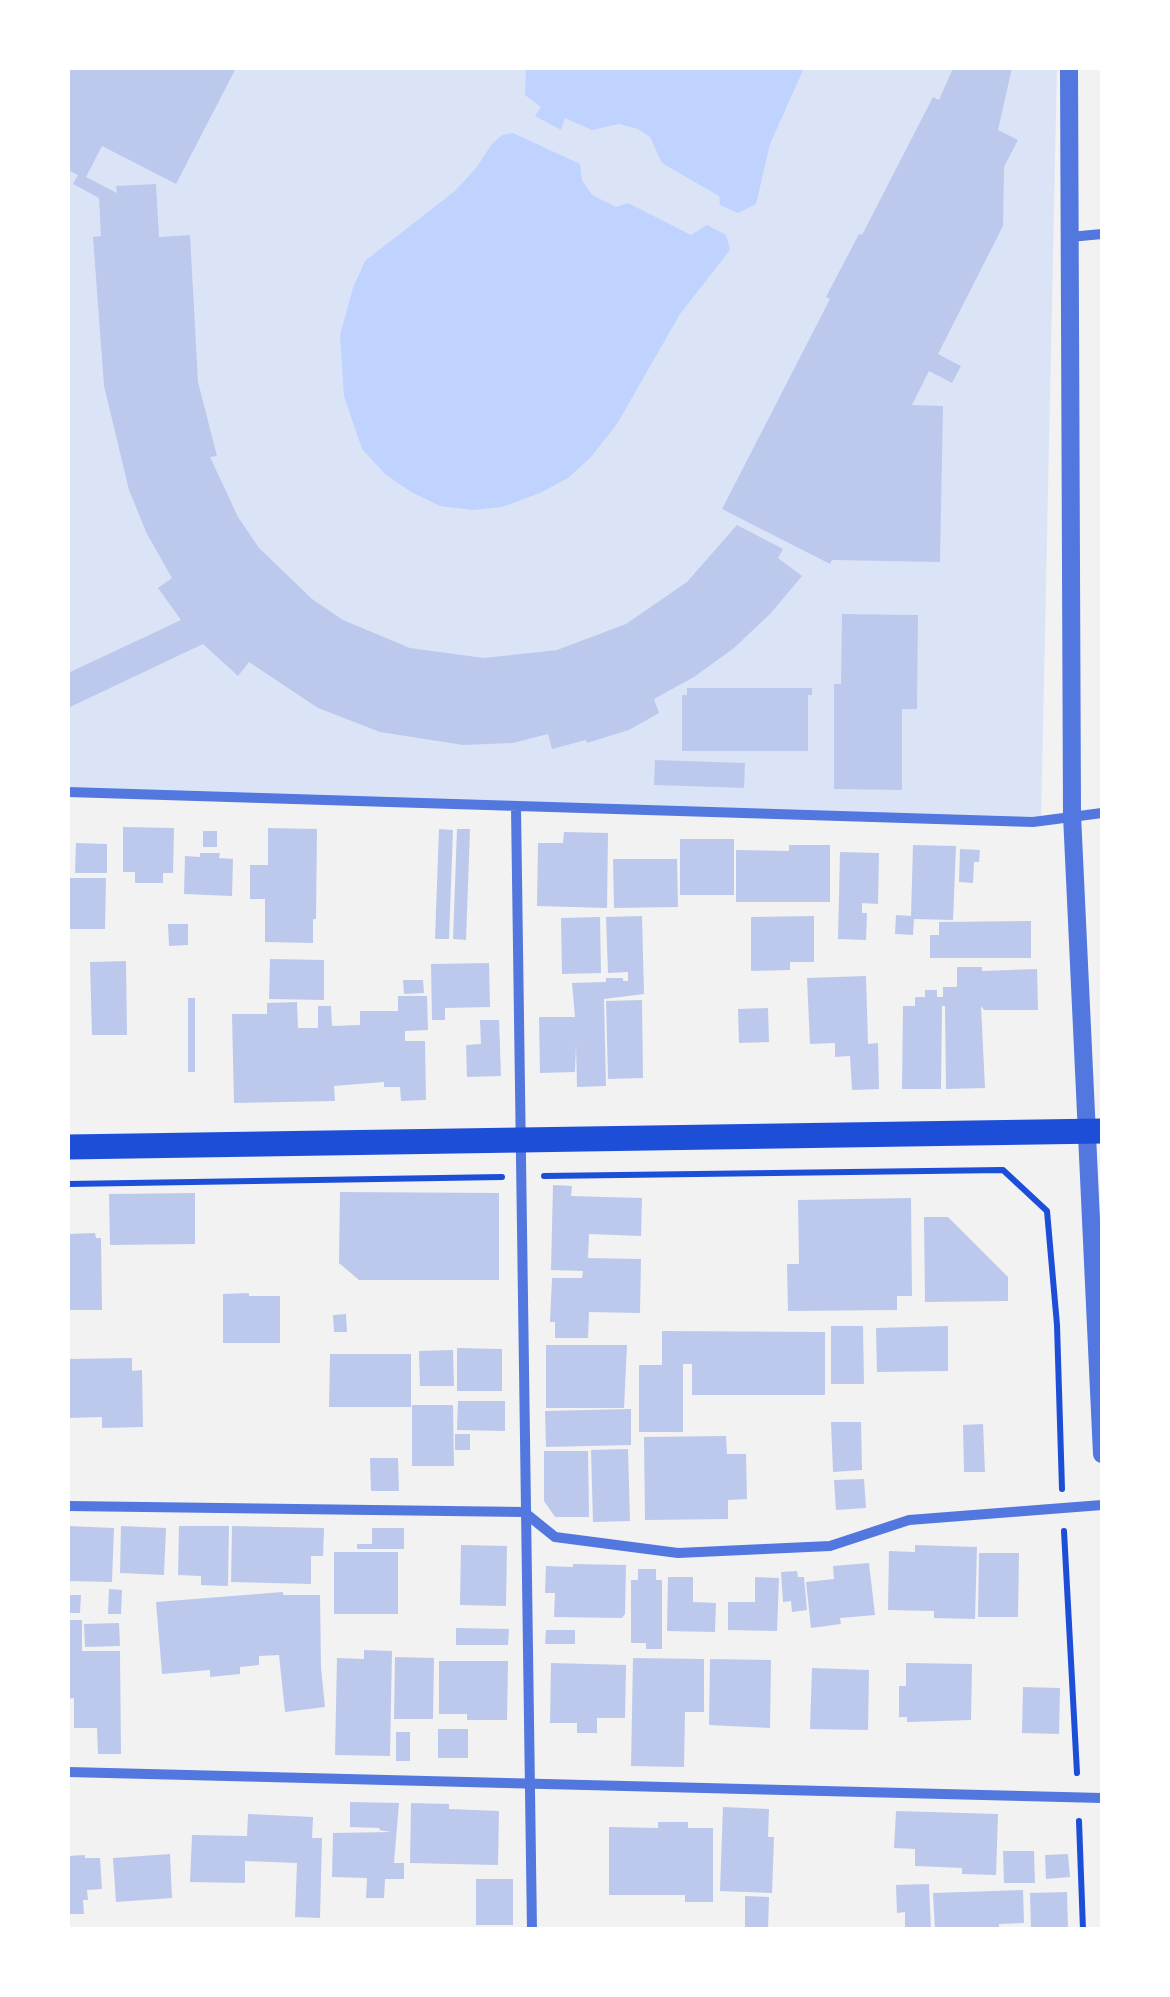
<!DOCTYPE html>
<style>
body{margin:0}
#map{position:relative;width:1170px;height:1997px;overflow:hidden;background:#f2f2f2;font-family:"PT Serif",serif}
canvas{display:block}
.frame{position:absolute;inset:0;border:70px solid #fff;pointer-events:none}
</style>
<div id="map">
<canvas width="1170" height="1997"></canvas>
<div class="frame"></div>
</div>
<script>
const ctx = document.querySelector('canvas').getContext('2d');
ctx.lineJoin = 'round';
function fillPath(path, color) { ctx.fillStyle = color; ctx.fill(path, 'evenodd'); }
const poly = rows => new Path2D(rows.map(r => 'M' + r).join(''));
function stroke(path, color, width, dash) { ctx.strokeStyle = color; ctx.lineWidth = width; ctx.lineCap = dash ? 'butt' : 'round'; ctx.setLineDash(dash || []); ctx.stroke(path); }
const green = poly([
 [68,68,1057,68,1041,822,68,792]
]);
const water = poly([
 [526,68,804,68,770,144,756,204,738,213,720,205,719,196,662,163,650,137,638,129,619,124,592,130,565,118,561,130,535,116,541,107,525,95],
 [513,133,580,164,582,180,592,195,616,207,628,203,691,235,707,225,726,235,730,250,680,314,617,424,591,457,568,478,540,493,502,507,473,510,440,506,411,492,385,474,362,449,344,396,340,335,353,288,365,261,455,191,477,167,491,145,502,135]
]);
const building = poly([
 [68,68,236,68,176,184,102,146,86,177,117,193,116,186,156,184,159,237,190,235,198,382,217,456,210,457,238,517,259,548,312,599,343,620,410,648,484,658,557,650,626,624,687,582,737,525,783,549,778,558,802,576,770,614,734,648,694,677,654,699,659,713,629,730,587,743,586,740,552,749,548,734,513,743,463,745,380,732,318,708,249,662,238,676,203,644,68,708,68,673,181,620,158,588,172,578,147,534,129,490,104,386,93,237,101,236,99,198,73,184,78,175,68,170],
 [953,68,1012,68,998,130,1018,140,1004,167,1003,226,938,354,961,366,952,383,929,371,912,405,943,406,940,562,832,560,830,564,722,509,830,299,826,297,859,234,862,235,933,97,939,100],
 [842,614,918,615,917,709,902,709,902,790,834,789,834,684,841,684],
 [687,688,812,688,812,695,808,695,808,751,682,751,682,695,687,695],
 [655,760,745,763,744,788,654,785],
 [123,827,174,828,173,873,163,873,163,883,135,883,135,872,123,872],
 [268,828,317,829,316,919,313,919,313,943,265,942,265,899,250,899,250,865,268,865],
 [439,829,453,830,449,939,435,939],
 [457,829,470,829,466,940,453,939],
 [203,831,217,831,217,847,203,847],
 [564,832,608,833,607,908,537,906,538,843,563,843],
 [680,839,734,839,734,895,680,895],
 [76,843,107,844,107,873,75,873],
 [789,845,830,845,830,902,736,902,736,850,789,851],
 [913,845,956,846,953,920,914,919,913,935,895,934,896,915,911,916],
 [960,849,980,850,979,862,974,862,973,883,959,882],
 [840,852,879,853,878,904,862,903,862,913,867,913,866,940,838,939],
 [200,853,220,853,219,858,233,859,232,896,184,894,185,856,200,857],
 [613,859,677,859,678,907,614,908],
 [68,878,106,878,105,929,68,929],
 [642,916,644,994,604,999,606,1086,577,1087,576,1045,575,1072,540,1073,539,1017,575,1017,572,983,606,982,606,978,623,978,623,981,628,981,628,972,608,973,606,917],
 [814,916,814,962,790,962,790,970,751,971,751,917],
 [600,917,601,973,562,974,561,918],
 [1031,921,1031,958,930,958,930,935,939,935,939,922],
 [168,924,188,924,188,945,169,946],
 [270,959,324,960,324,1000,269,999],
 [126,961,127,1035,92,1035,90,962],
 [489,963,490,1007,445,1008,445,1020,432,1020,431,964],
 [957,967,982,967,982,971,1037,969,1038,1010,984,1010,981,1006,985,1088,946,1089,945,1006,942,1006,941,1089,902,1089,903,1006,915,1006,915,997,925,997,925,990,937,990,937,997,943,997,943,987,957,987],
 [866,976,868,1044,878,1043,879,1089,852,1090,850,1056,835,1057,835,1043,810,1044,807,978],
 [403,980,423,980,424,993,404,994],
 [398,996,427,996,428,1030,405,1031,405,1041,425,1041,426,1100,401,1101,400,1087,384,1087,384,1082,334,1086,335,1101,234,1103,232,1014,267,1014,267,1003,297,1002,298,1028,318,1028,318,1006,331,1006,332,1026,360,1025,360,1011,398,1011],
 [188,998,195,998,195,1072,188,1072],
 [642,1000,643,1078,608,1079,606,1001],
 [768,1008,769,1042,739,1043,738,1009],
 [480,1020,499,1020,501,1076,467,1077,466,1045,481,1044],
 [553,1185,572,1186,571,1196,642,1198,641,1236,589,1234,588,1258,641,1259,640,1313,589,1312,588,1338,555,1338,555,1322,550,1322,552,1278,582,1278,583,1271,551,1270],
 [340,1192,499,1193,499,1280,359,1280,339,1263],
 [195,1193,195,1244,110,1245,109,1194],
 [911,1198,912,1296,897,1296,897,1310,788,1311,787,1264,799,1264,798,1200],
 [924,1217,948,1217,1008,1277,1008,1301,925,1302],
 [95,1233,96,1238,101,1238,102,1310,68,1310,68,1234],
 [249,1293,249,1296,280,1296,280,1343,223,1343,223,1294],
 [346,1314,347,1332,334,1332,333,1315],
 [831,1326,863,1326,864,1384,831,1384],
 [948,1326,948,1371,877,1372,876,1328],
 [662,1331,825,1332,825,1395,692,1395,692,1364,683,1364,683,1432,639,1432,639,1365,662,1365],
 [546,1345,627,1345,624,1408,546,1408],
 [457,1348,502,1349,502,1391,457,1391],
 [453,1350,454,1386,420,1386,419,1351],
 [330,1354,411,1354,411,1407,329,1407],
 [132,1358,132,1371,142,1370,143,1427,102,1428,102,1417,68,1418,68,1359],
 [458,1401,505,1401,505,1431,457,1430],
 [412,1405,453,1405,454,1466,412,1466],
 [631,1409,631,1445,546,1447,545,1411],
 [831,1422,861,1422,862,1470,833,1472],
 [983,1424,985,1472,964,1472,963,1425],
 [455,1434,470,1434,470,1450,455,1450],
 [726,1436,727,1454,746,1454,747,1499,728,1500,728,1519,645,1520,644,1437],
 [628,1449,630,1521,593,1522,591,1450],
 [544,1451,588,1451,589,1517,555,1517,544,1501],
 [370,1458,398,1458,399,1491,371,1491],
 [864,1479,866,1508,836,1510,834,1480],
 [68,1526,114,1528,112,1582,68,1581],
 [121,1526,166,1528,164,1575,120,1573],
 [179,1526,229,1526,228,1586,201,1585,201,1576,178,1575],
 [232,1526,324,1528,323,1556,311,1556,311,1584,231,1582],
 [372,1528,404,1528,404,1549,357,1549,357,1544,372,1544],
 [461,1545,507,1546,506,1606,460,1605],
 [915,1545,977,1547,975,1619,934,1618,934,1611,888,1610,889,1551,915,1552],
 [334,1552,398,1552,398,1614,334,1614],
 [979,1553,1019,1553,1018,1617,978,1617],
 [869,1563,875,1615,840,1618,841,1624,811,1628,806,1582,834,1579,833,1566],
 [573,1564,626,1565,625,1614,622,1618,554,1617,555,1593,545,1593,546,1566,573,1567],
 [638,1569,656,1569,656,1580,662,1580,662,1649,646,1649,646,1643,631,1643,631,1580,638,1580],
 [797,1571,798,1577,804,1577,807,1610,792,1612,791,1601,783,1602,781,1572],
 [668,1577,693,1577,693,1602,716,1603,715,1632,667,1631],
 [755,1577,779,1578,777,1631,728,1630,728,1602,755,1602],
 [109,1589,122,1590,121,1614,108,1614],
 [283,1592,283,1595,320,1595,321,1668,325,1707,285,1712,279,1655,259,1656,259,1665,240,1667,240,1674,210,1677,210,1670,162,1674,156,1602],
 [68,1595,81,1595,80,1613,68,1613],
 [68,1620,82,1620,82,1651,120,1651,121,1754,98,1754,97,1728,74,1728,74,1698,68,1699],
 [119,1623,120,1646,85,1647,84,1624],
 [456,1628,509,1629,508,1645,456,1645],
 [546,1630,575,1630,575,1644,545,1644],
 [364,1650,392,1651,390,1756,335,1755,337,1658,364,1659],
 [395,1657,434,1658,433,1719,394,1719],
 [633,1658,704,1659,704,1712,685,1712,684,1767,631,1766],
 [710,1659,771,1660,770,1728,709,1725],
 [439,1661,508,1661,507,1720,467,1720,467,1714,439,1714],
 [551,1663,626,1665,625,1718,597,1718,597,1733,577,1733,577,1723,550,1723],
 [906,1663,972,1664,971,1720,907,1722,907,1717,899,1717,899,1686,906,1686],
 [812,1668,869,1670,868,1730,810,1729],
 [1023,1687,1060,1688,1059,1734,1022,1733],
 [438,1729,468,1729,468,1758,438,1758],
 [396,1732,410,1732,410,1761,396,1761],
 [350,1802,399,1803,394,1863,404,1863,404,1879,385,1879,384,1898,366,1898,367,1878,332,1877,333,1833,391,1832,379,1830,380,1828,350,1827],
 [411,1803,449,1804,449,1809,499,1811,498,1865,410,1863],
 [723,1807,769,1809,768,1837,774,1837,772,1893,720,1891],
 [896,1811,998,1814,996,1875,962,1874,962,1868,915,1866,915,1849,894,1848],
 [248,1814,313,1817,312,1838,322,1838,320,1918,295,1917,297,1863,245,1861,245,1883,190,1882,192,1835,247,1836],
 [658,1822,688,1822,688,1828,713,1828,713,1902,685,1902,685,1895,609,1895,609,1827,658,1828],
 [1003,1851,1034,1851,1035,1883,1004,1883],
 [170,1854,172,1898,116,1902,113,1858],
 [1068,1854,1070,1877,1046,1879,1045,1855],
 [85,1855,85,1858,100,1858,102,1889,87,1890,88,1900,83,1900,84,1914,68,1914,68,1856],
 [476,1879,513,1879,513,1925,476,1925],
 [929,1884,931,1930,905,1930,905,1912,897,1913,896,1885],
 [1023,1890,1024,1923,999,1924,999,1930,935,1930,933,1893],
 [1067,1892,1068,1930,1031,1930,1030,1893],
 [745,1896,769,1897,768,1930,745,1930]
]);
const path = poly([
 [544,1176,1003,1170,1047,1211,1057,1325,1062,1489],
 [68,1184,502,1177],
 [1064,1531,1077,1773],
 [1079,1821,1083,1930]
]);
const minor = poly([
 [1070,237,1102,234],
 [68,792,1033,822,1102,813],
 [516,807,532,1930],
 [68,1506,524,1512,555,1537,678,1553,830,1546,909,1520,1102,1505],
 [68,1772,1102,1798]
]);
const tertiary = poly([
 [1069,68,1072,815,1102,1454]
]);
const primary = poly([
 [68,1147,1102,1131]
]);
fillPath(green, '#dbe4f7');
fillPath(water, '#bfd3fe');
fillPath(building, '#bdc9ec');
stroke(path, '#1d4ed8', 6);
stroke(minor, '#5277de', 10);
stroke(tertiary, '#5277de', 18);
stroke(primary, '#1d4ed8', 25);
</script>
